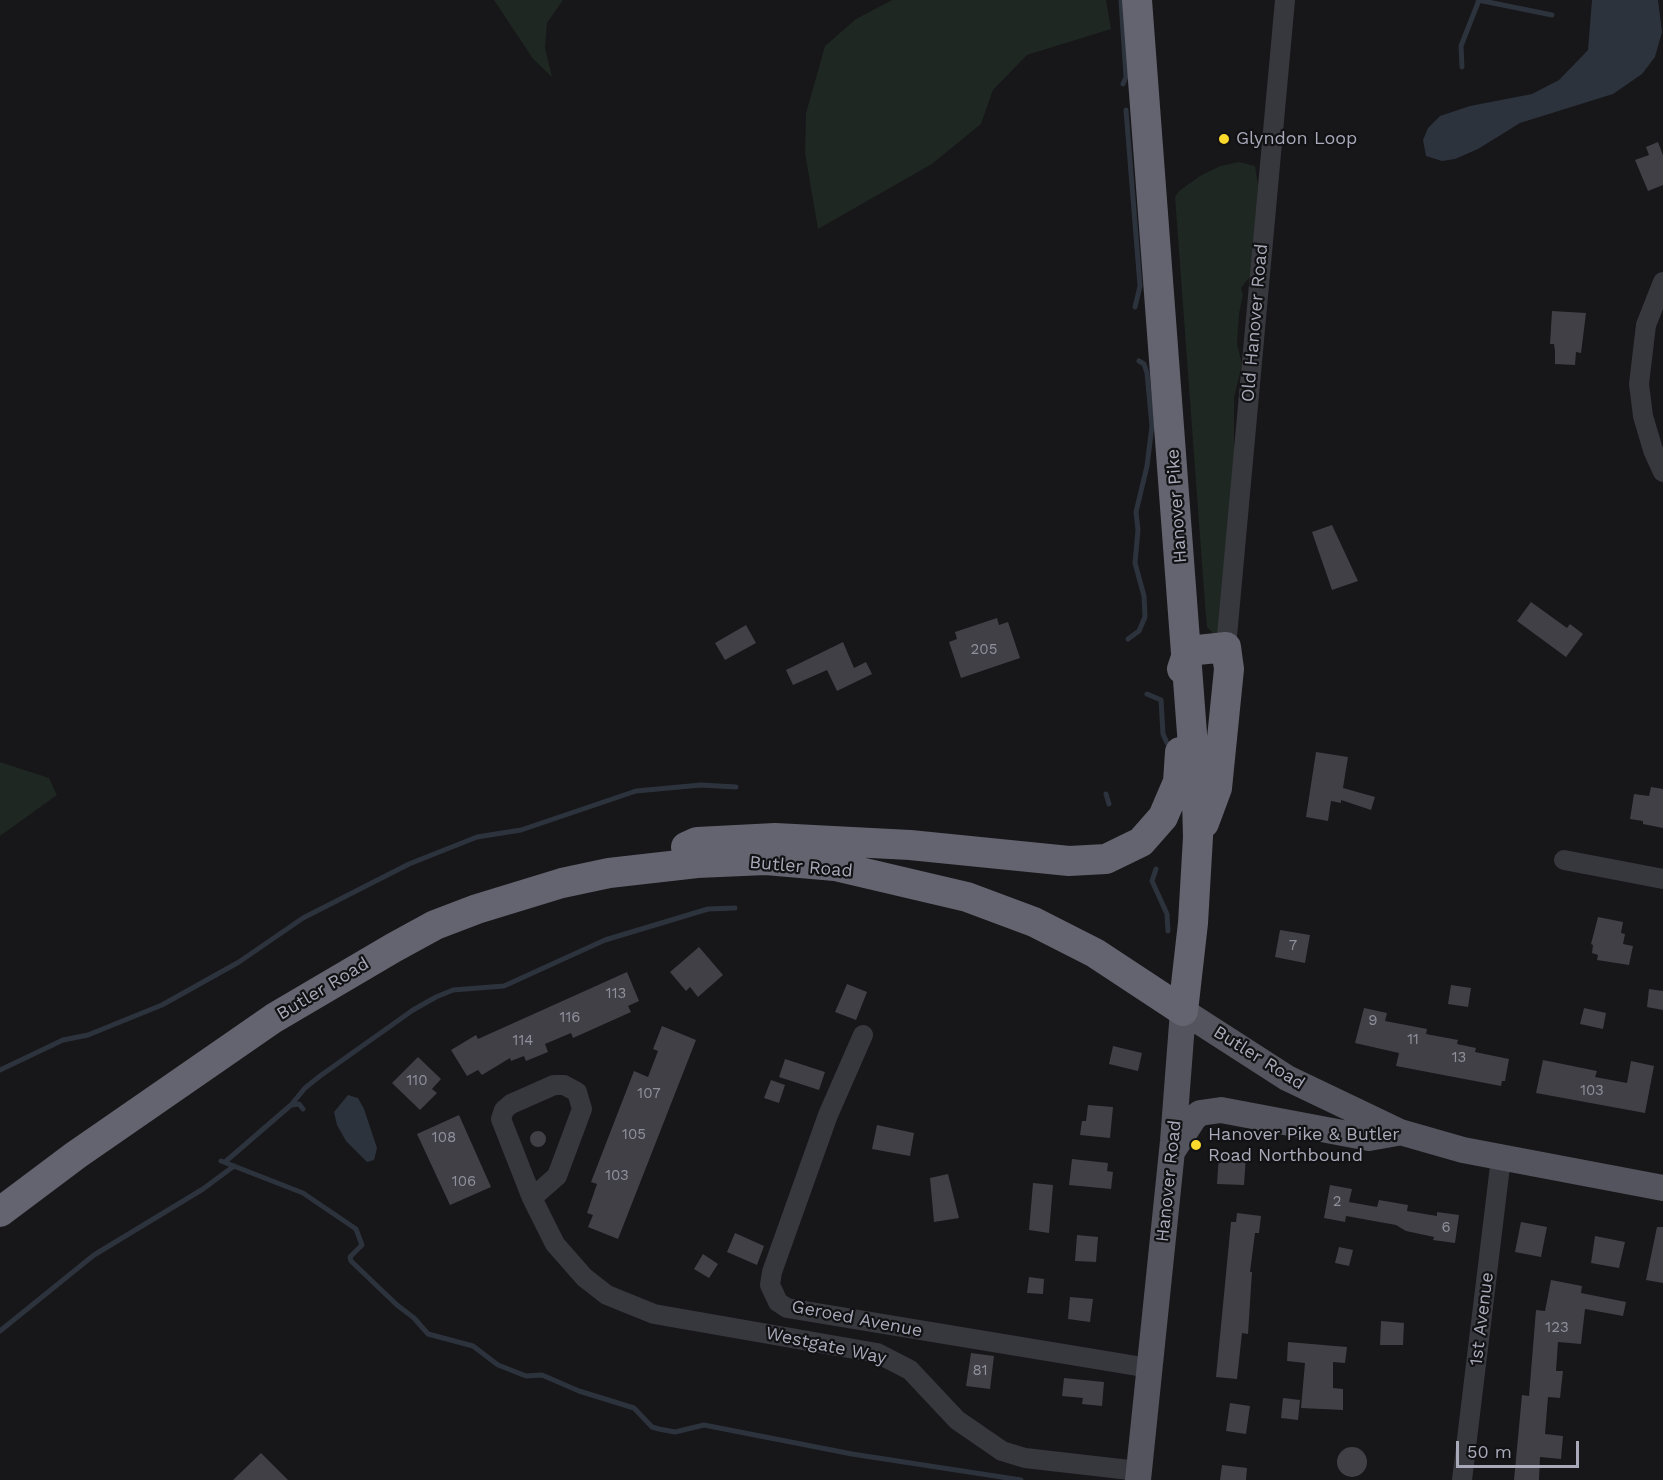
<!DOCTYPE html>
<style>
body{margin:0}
#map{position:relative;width:1663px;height:1480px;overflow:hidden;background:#171619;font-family:"Work Sans",sans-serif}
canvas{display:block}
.scale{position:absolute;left:1456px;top:1441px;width:123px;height:27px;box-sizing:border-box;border:3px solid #a8aab9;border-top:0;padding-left:8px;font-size:18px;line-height:21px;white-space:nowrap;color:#a8aab9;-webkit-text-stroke:4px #121114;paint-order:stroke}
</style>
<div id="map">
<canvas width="1663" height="1480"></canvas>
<div class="scale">50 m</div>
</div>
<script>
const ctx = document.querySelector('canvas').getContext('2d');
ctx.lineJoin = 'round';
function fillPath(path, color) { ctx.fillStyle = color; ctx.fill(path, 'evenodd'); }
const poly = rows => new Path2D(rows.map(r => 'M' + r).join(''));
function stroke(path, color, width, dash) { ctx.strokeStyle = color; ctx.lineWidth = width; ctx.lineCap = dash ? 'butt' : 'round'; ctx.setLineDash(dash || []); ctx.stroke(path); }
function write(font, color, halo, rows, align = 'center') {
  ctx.font = font + ' "Work Sans",sans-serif'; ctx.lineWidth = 4.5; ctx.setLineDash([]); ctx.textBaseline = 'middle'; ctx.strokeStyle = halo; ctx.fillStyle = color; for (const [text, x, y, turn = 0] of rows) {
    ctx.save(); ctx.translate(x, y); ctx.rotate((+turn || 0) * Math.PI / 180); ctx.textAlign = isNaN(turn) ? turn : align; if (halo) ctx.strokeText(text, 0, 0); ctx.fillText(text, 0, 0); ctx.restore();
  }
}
const green = poly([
 [494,0,563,0,547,23,545,48,552,77,533,59],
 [892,0,1106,0,1111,29,1027,55,993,90,981,124,932,164,818,229,805,153,806,113,825,46,856,19],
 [1239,162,1255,166,1258,184,1251,275,1241,288,1243,295,1239,314,1237,344,1242,364,1234,398,1234,464,1218,632,1214,634,1207,627,1206,618,1175,197,1179,191,1200,176,1220,166],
 [0,762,49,778,57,795,0,836]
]);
const water = poly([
 [1592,0,1658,0,1662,32,1655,57,1642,74,1613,94,1520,123,1478,149,1455,159,1442,161,1426,156,1423,140,1428,128,1440,116,1470,106,1532,94,1559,80,1588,50],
 [348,1095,358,1098,364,1109,377,1148,374,1160,367,1162,346,1141,337,1125,334,1112]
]);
const stream = poly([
 [1121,0,1126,77,1123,84],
 [1478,0,1552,15],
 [1462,67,1461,46,1479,0],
 [1126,110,1140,286,1135,307],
 [1128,639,1139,631,1145,617,1144,596,1135,563,1138,530,1136,512,1147,466,1152,426,1147,373,1144,364,1139,361],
 [1147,694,1161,700,1163,734,1167,743],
 [1106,794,1109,804],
 [1156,869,1152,881,1167,914,1168,931],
 [0,1070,63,1040,88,1035,162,1005,239,962,303,918,409,864,477,837,521,830,636,791,701,785,736,787],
 [292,1105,299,1104,303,1109],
 [221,1161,303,1193,356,1229,362,1245,350,1257,351,1261,397,1305,414,1318,428,1334,473,1346,498,1365,526,1376,542,1375,579,1391,634,1408,652,1427,659,1429,675,1432,704,1425,852,1454,1021,1480],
 [225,1162,291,1105,305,1088,320,1076,413,1010,436,997,453,990,504,986,605,940,708,909,735,908],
 [0,1331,94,1255,203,1189,234,1166]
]);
const building = poly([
 [1658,142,1663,155,1663,185,1648,191,1635,160,1649,155,1646,147],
 [1552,311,1586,313,1581,353,1576,352,1575,365,1555,364,1555,351,1554,344,1550,344],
 [1332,525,1358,581,1332,590,1312,532],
 [1531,602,1567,628,1570,624,1583,634,1566,657,1517,621],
 [997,618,999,625,1008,622,1020,658,961,678,949,642,957,639,955,632],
 [746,625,756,643,725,660,715,643],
 [843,642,854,668,866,662,872,674,837,691,827,670,793,685,786,670],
 [1316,752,1348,757,1343,788,1375,797,1371,810,1341,800,1341,803,1331,801,1328,821,1306,817],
 [1651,787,1663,789,1663,828,1643,824,1643,821,1630,819,1634,794,1649,796],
 [1598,917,1623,922,1621,933,1625,934,1623,944,1633,946,1629,965,1597,960,1598,955,1592,953,1593,945,1591,944],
 [1280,930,1310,935,1305,963,1275,957],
 [699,947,723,975,698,997,690,987,686,991,670,972],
 [627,972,639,1001,628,1006,631,1012,573,1038,571,1033,545,1044,548,1052,526,1061,524,1056,511,1061,510,1058,482,1075,478,1070,467,1076,451,1050,476,1035,478,1039],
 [847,984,867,992,856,1020,835,1012],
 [1451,985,1471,988,1468,1007,1448,1004],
 [1649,989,1663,991,1663,1010,1647,1007],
 [1364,1008,1387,1013,1385,1021,1427,1029,1426,1034,1458,1040,1457,1044,1476,1048,1475,1052,1509,1059,1505,1081,1502,1081,1501,1086,1396,1066,1399,1053,1355,1043],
 [1584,1008,1606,1013,1603,1029,1580,1024],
 [662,1026,696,1040,618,1239,588,1227,593,1215,587,1213,597,1184,591,1182,634,1071,648,1077,658,1051,653,1049],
 [1113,1046,1142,1053,1138,1071,1109,1064],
 [418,1057,441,1079,432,1089,437,1093,420,1110,392,1083],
 [785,1059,825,1072,819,1090,779,1077],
 [1543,1060,1597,1071,1595,1077,1627,1083,1631,1061,1654,1066,1645,1113,1536,1093],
 [771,1080,785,1085,779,1103,764,1098],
 [1088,1105,1113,1107,1110,1138,1080,1135,1082,1121,1086,1121],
 [459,1115,491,1187,450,1205,417,1134],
 [877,1125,914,1133,910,1156,872,1149],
 '530 1139a8 8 0 1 1 16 0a8 8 0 1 1-16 0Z',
 [1219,1154,1246,1156,1244,1185,1217,1184],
 [1072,1159,1108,1163,1107,1171,1113,1172,1111,1189,1069,1185],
 [948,1174,959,1218,934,1222,930,1178],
 [1033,1183,1053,1185,1049,1233,1029,1230],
 [1330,1185,1352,1189,1349,1202,1377,1207,1379,1200,1408,1205,1407,1211,1437,1216,1437,1212,1459,1215,1455,1243,1433,1240,1434,1237,1406,1231,1396,1225,1346,1216,1345,1222,1324,1218],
 [1237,1213,1261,1216,1259,1233,1255,1233,1250,1272,1252,1272,1248,1334,1242,1333,1237,1379,1216,1377,1231,1222,1236,1222],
 [1521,1222,1547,1227,1541,1257,1515,1252],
 [1657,1227,1663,1227,1663,1283,1646,1280],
 [735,1233,764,1246,757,1265,727,1252],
 [1077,1235,1098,1237,1096,1262,1075,1261],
 [1595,1236,1625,1242,1619,1268,1591,1263],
 [1339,1247,1353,1250,1349,1266,1335,1263],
 [703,1254,718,1264,709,1278,694,1269],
 [1029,1277,1044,1279,1043,1294,1027,1293],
 [1551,1280,1582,1286,1581,1293,1626,1302,1623,1316,1585,1309,1581,1344,1558,1342,1556,1371,1563,1371,1560,1398,1548,1397,1545,1434,1563,1436,1561,1459,1540,1457,1539,1480,1514,1480,1522,1395,1529,1396,1536,1310,1545,1311],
 [1070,1297,1093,1299,1090,1322,1068,1319],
 [1381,1321,1404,1323,1403,1345,1380,1345],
 [1288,1342,1347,1347,1345,1363,1333,1362,1333,1388,1343,1389,1343,1410,1301,1408,1305,1363,1287,1361],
 [971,1353,994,1356,990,1389,966,1386],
 [1064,1378,1104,1382,1102,1406,1082,1404,1083,1398,1062,1396],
 [1283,1398,1300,1400,1298,1420,1281,1418],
 [1230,1403,1250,1406,1246,1434,1226,1431],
 '1337 1462a15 15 0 1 1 30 0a15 15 0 1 1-30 0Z',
 [261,1453,288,1480,233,1480],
 [1222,1465,1247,1468,1246,1480,1220,1480]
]);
const minor = poly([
 [1663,282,1646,325,1639,384,1643,416,1653,450,1663,472],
 [1226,647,1285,0],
 [1564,860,1663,879],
 [863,1035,828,1115,772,1272,770,1285,778,1302,787,1308,1149,1368],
 [532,1198,557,1176,582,1109,577,1092,564,1085,554,1085,511,1104,504,1110,501,1119,532,1198,555,1244,584,1277,607,1295,654,1314,877,1353,910,1370,957,1420,1002,1451,1025,1458,1138,1471],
 [1462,1480,1501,1158]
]);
const major = poly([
 [1174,1149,1194,1118,1200,1113,1221,1110,1369,1138,1397,1133],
 [1138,1480,1173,1141,1183,1011,1287,1078,1400,1132,1463,1150,1663,1188]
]);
const highway = poly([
 [1182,669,1188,651,1226,647,1229,669,1217,788,1204,823],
 [686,847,697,842,775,838,910,845,1069,861,1106,859,1141,842,1163,817,1178,782,1180,752],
 [0,1212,76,1155,274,1018,393,948,435,925,477,909,562,883,609,873,697,863,766,860,835,866,967,897,1034,922,1095,953,1183,1011,1193,923,1198,837,1197,800,1137,0]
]);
const markers = [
 [1224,139,6,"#fbd92c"],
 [1196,1145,6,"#fbd92c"]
];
const numberNames = [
 ["205",984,650],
 ["7",1293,946],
 ["113",616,994],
 ["116",570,1018],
 ["9",1373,1021],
 ["11",1413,1040],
 ["114",523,1041],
 ["13",1459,1058],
 ["110",417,1081],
 ["103",1592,1091],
 ["107",649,1094],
 ["105",634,1135],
 ["108",444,1138],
 ["103",617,1176],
 ["106",464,1182],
 ["2",1337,1202],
 ["6",1446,1228],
 ["123",1557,1328],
 ["81",980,1371]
];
const poiNames = [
 ["Glyndon Loop",1236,139],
 ["Hanover Pike & Butler",1208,1135],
 ["Road Northbound",1208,1156]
];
const streetNames = [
 ["Old Hanover Road",1255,323,-85],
 ["Hanover Pike",1177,506,-94],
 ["Butler Road",801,867,5],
 ["Butler Road",323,989,-31],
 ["Butler Road",1259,1058,32],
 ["Hanover Road",1169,1181,-84],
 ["Geroed Avenue",857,1319,11],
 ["1st Avenue",1482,1319,-83],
 ["Westgate Way",826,1346,12]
];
fillPath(green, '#1e2721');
fillPath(water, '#2c333d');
stroke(stream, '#2c333d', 5);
fillPath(building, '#414046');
stroke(minor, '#37373e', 20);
stroke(major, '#53545d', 26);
stroke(highway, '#63646f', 30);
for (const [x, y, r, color] of markers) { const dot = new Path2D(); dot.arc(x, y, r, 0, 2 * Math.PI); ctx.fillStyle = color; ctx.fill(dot); stroke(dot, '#121114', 2); }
write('15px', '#8e909c', null, numberNames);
write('18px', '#a8aab9', '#121114', poiNames, 'left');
write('18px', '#a8aab9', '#121114', streetNames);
</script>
